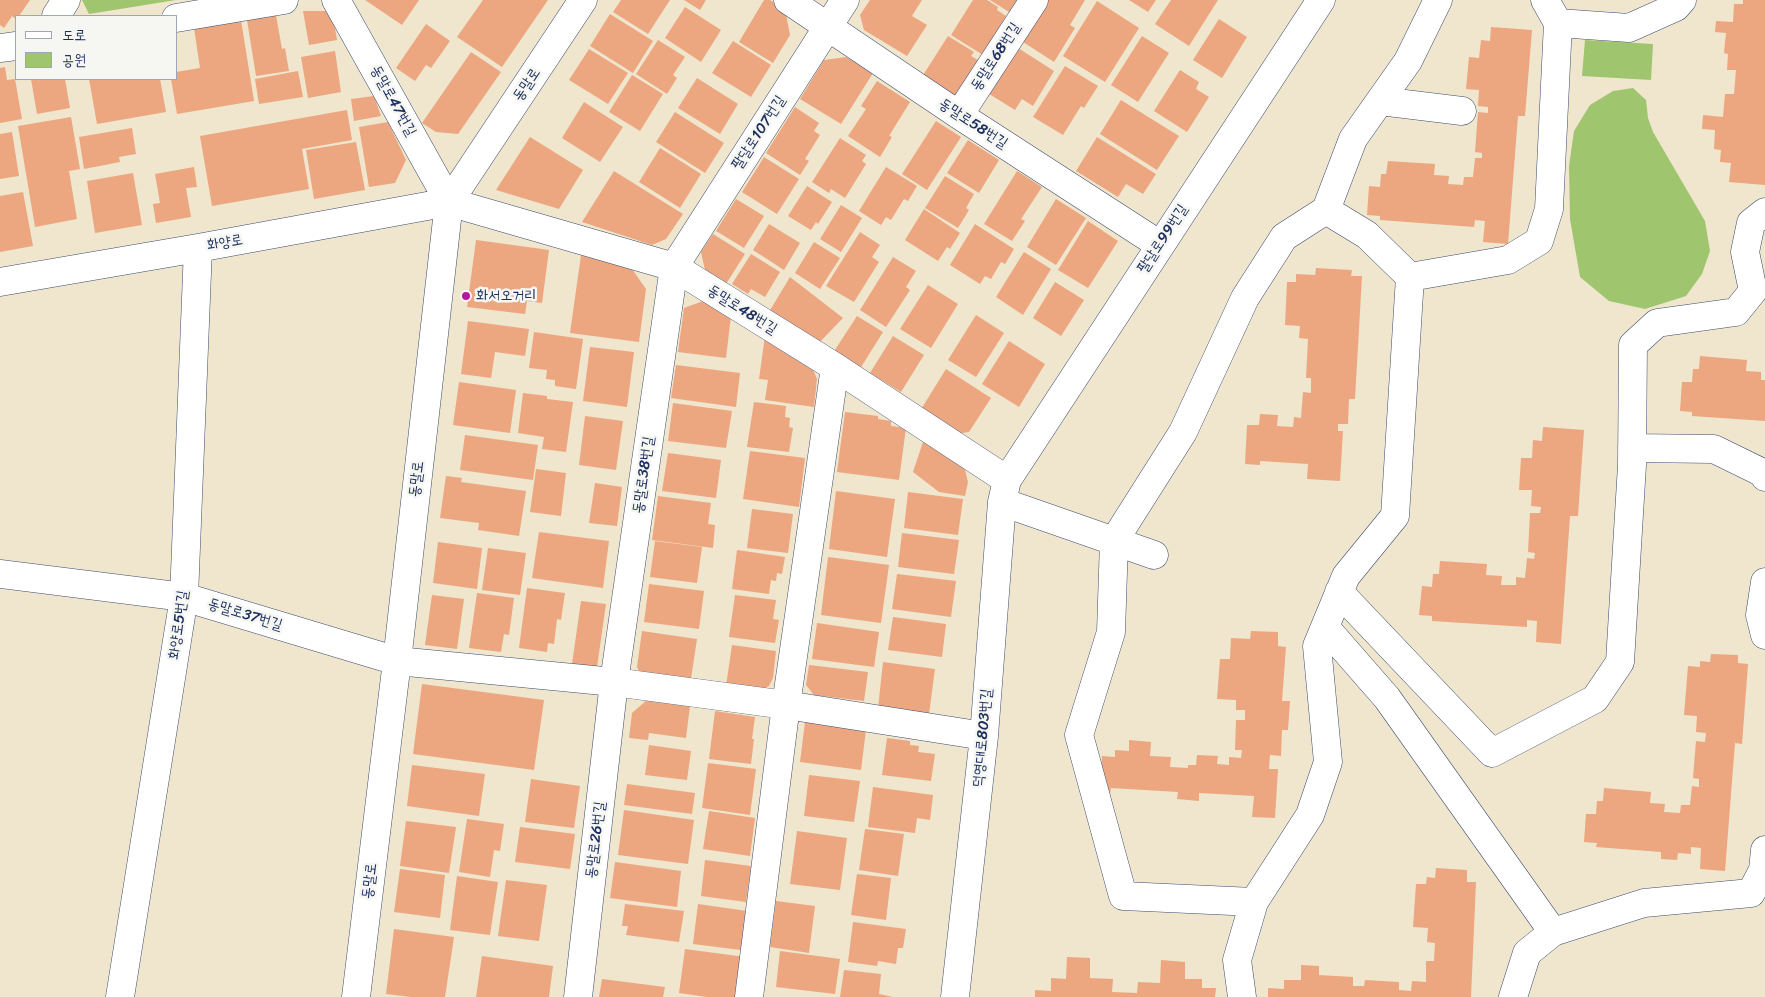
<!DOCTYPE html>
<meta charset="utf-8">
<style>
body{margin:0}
#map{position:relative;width:1765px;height:997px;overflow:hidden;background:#efe6cd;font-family:Sriracha,"Poor Story",sans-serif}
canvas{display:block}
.legend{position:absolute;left:15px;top:15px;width:162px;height:65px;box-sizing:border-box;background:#f6f6f2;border:1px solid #9ea6b7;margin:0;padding:6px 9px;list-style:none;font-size:15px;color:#1b2f5e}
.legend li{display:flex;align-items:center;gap:10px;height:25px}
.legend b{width:25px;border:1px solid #9ea6b7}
</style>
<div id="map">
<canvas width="1765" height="997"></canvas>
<ul class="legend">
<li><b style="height:6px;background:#fff"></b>도로</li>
<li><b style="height:14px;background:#a0c56f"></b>공원</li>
</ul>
</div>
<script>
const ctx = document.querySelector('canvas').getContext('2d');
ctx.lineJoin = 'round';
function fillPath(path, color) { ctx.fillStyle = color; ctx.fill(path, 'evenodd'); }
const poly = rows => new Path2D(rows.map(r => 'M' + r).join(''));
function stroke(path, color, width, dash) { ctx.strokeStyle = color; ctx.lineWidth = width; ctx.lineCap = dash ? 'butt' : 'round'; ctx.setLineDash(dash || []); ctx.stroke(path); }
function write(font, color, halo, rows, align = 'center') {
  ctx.font = font + ' Sriracha,"Poor Story",sans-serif'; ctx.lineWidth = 5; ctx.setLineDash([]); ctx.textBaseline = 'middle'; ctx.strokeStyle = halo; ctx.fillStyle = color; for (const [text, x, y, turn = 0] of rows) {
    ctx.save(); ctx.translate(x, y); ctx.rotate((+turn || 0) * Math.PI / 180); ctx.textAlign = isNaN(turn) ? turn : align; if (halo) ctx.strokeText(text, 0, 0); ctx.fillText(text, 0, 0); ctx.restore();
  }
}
const green = poly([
 [82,0,176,0,89,14],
 [1585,40,1653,44,1651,80,1582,76],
 [1633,88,1646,100,1648,118,1653,132,1705,221,1710,251,1702,274,1686,296,1645,309,1609,301,1580,277,1570,219,1569,166,1574,131,1590,105,1613,91]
]);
const building = poly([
 [0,0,30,0,19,16,16,16,16,19,12,16,4,28,0,25],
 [365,0,419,0,402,25],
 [483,0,548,0,502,67,457,37],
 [621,0,670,0,648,34,613,12],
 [684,0,706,0,700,10],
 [764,0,770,0,785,9,790,35,773,63,739,42],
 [870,0,922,0,912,16,927,25,907,56,864,30,860,15],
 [973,0,987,0,998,7,997,10,1006,16,992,39,1001,44,991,60,951,35],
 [990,0,1028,0,1017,17],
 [1045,0,1085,0,1070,25,1075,28,1054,62,1020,40],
 [1129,0,1156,0,1148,12],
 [1171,0,1218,0,1189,46,1155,24],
 [1743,0,1765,0,1765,185,1729,182,1731,163,1720,162,1721,150,1714,149,1715,130,1702,129,1703,115,1723,117,1725,94,1734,94,1736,70,1727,70,1728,54,1724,53,1726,33,1715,32,1716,21,1733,22,1734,4,1743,4],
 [1097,1,1139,28,1105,82,1063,56],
 [685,7,721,30,701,62,665,38],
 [303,11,329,11,334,22,337,40,309,45],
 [610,14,653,41,633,73,590,46],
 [276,15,282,49,285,48,289,71,256,76,247,20],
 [1219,19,1247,37,1222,78,1193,60],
 [241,20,254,101,177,114,171,79,176,79,176,72,200,68,194,28],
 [426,24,450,41,431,68,426,65,415,81,396,68],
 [1491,27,1532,30,1525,116,1518,116,1508,244,1483,242,1485,221,1475,220,1474,227,1380,220,1380,216,1367,215,1369,186,1380,187,1381,174,1386,174,1388,161,1435,164,1434,175,1449,176,1448,184,1463,185,1464,177,1473,177,1475,158,1482,158,1482,153,1475,152,1478,112,1488,113,1488,107,1478,106,1479,90,1466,89,1469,57,1479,58,1481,40,1490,41],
 [948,36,974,52,971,56,987,65,954,105,918,83],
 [1142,36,1169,53,1138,102,1111,85],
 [658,40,685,57,673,75,677,78,667,94,636,74],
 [733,41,771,65,751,97,712,73],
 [1015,46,1054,71,1033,106,1022,99,1015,110,986,92],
 [589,49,628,73,608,104,569,80],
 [335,51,341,92,308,98,301,57],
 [471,52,501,72,458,134,436,132,422,123],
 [846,57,873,73,841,124,800,99,824,60],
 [1065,66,1098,86,1084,108,1081,106,1063,135,1033,117],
 [5,67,7,80,15,79,22,119,0,123,0,68],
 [1180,70,1199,82,1196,89,1209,97,1187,132,1154,111],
 [298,71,303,97,259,104,255,79],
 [632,75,663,94,640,131,609,112],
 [697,78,738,104,720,134,678,108],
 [31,79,65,79,70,108,37,114],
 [89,79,160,79,166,112,97,124],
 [877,81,910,102,889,136,892,137,880,157,848,136,866,109,861,106],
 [374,96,381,116,354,121,351,99],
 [1121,100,1179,136,1157,170,1100,134],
 [584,102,623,127,600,162,562,138],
 [795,107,819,123,814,131,820,135,805,159,809,161,800,175,766,153],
 [347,110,352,140,302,149,309,189,212,206,200,136],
 [675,112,724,143,705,173,656,142],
 [71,117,80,169,69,171,77,219,35,227,18,126],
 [936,121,961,137,927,190,902,174],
 [388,122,406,160,395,183,369,187,359,127],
 [132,128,136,154,119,157,120,162,84,169,79,137],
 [12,132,19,176,0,179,0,134],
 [530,137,583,170,559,209,496,190],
 [1097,137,1156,174,1143,194,1126,184,1118,197,1076,171],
 [840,138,866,155,862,161,866,164,845,198,831,189,829,193,812,182],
 [968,140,999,160,979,193,947,173],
 [356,142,365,190,314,199,306,150],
 [660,148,701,174,680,208,639,182],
 [764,157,799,179,777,214,742,192],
 [194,167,197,187,186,188,191,217,156,223,153,204,160,203,155,174],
 [886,167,917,186,908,201,904,199,891,220,886,217,881,225,859,211],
 [614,171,683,214,666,239,652,245,582,222],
 [1017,171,1042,187,1021,219,1025,221,1012,241,984,224],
 [133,173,142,225,95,233,87,181],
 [945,176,974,194,966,208,969,210,958,228,925,208],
 [807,186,832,202,818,224,816,222,811,230,788,216],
 [23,192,33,246,0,252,0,196],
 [736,199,764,216,744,248,716,231],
 [1056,199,1086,218,1056,265,1027,247],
 [841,205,862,218,841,252,820,239],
 [924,209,960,233,950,249,947,247,938,261,905,240],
 [1088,221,1118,241,1088,288,1058,270],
 [769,224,800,243,784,270,753,250],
 [975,224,1014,249,1005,264,1001,262,991,279,985,276,980,284,950,265],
 [860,232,880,245,872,257,879,262,854,302,826,286],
 [713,234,745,254,726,284,705,270,701,252],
 [476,240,549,250,542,303,527,301,525,314,467,307],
 [814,242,840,258,820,289,795,273],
 [1024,252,1051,269,1023,315,996,297],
 [751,254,780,272,765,297,751,289,748,294,732,284],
 [581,255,632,269,646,289,639,342,570,333],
 [893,257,916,271,906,287,910,290,886,327,860,310],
 [1316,268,1352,270,1351,276,1362,276,1355,399,1349,399,1348,424,1338,424,1338,431,1343,431,1340,481,1307,479,1308,464,1260,461,1260,465,1245,464,1247,425,1259,425,1260,414,1278,415,1277,426,1293,427,1294,417,1301,418,1303,392,1311,393,1311,378,1306,378,1308,339,1299,338,1300,326,1285,325,1287,282,1296,282,1296,274,1315,275],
 [790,277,843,318,816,346,769,312],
 [1055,282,1084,300,1061,336,1033,318],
 [928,285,958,304,931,348,900,329],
 [706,300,731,316,726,358,678,352,684,308],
 [976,315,1004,333,976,377,948,360],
 [857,316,883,332,858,372,831,356],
 [468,321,529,329,525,356,495,352,491,378,461,374],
 [534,332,583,339,576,389,555,386,555,380,546,379,547,370,529,368],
 [765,336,809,360,817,379,814,407,765,400,768,380,759,379],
 [893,336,924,355,901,392,870,373],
 [1009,341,1045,364,1019,407,982,384],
 [590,347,634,352,627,407,583,401],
 [1700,356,1747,360,1746,371,1761,372,1761,380,1765,380,1765,421,1692,416,1692,412,1680,411,1682,382,1692,382,1693,369,1699,369],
 [676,365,740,373,736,407,671,398],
 [946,369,991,398,969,432,956,434,920,411],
 [459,382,516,390,510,433,453,425],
 [523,393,547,396,547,399,573,402,566,452,542,449,544,437,518,433],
 [754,402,786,406,785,417,790,418,789,427,793,428,789,452,747,447],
 [673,403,732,411,726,448,668,441],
 [845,412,878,416,878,419,891,421,891,426,906,428,899,480,837,472],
 [585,416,623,421,616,470,579,465],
 [1543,427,1584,430,1578,516,1570,516,1561,644,1536,642,1537,621,1527,620,1527,627,1432,621,1432,616,1419,615,1422,586,1432,587,1433,574,1439,574,1440,561,1487,564,1486,575,1502,576,1501,585,1516,585,1516,577,1525,578,1527,558,1534,559,1535,553,1528,552,1530,513,1540,513,1541,507,1531,506,1532,490,1519,490,1521,458,1532,458,1533,440,1542,441],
 [465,435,538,445,533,480,460,470],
 [923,442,964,466,968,482,965,496,939,492,913,472],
 [750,451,805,458,799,507,743,499],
 [668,453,721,460,716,498,662,491],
 [536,469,566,473,561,516,530,512],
 [446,476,462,478,461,482,526,491,519,536,478,530,479,523,440,518],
 [595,483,622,487,617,526,589,523],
 [836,491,895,499,887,557,829,549],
 [908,492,963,499,958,535,904,528],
 [658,496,711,503,708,524,715,525,713,548,652,540],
 [752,509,793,514,788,553,747,548],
 [539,532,609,541,603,588,532,578],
 [902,533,959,540,954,574,898,567],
 [655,541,702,547,697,583,650,577],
 [438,542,482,548,477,589,433,583],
 [488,548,526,553,520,595,482,590],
 [737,550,785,557,782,574,777,573,776,581,771,580,769,594,732,589],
 [828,557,889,565,881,623,821,615],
 [897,574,956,581,951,617,892,609],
 [649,584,704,591,699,629,644,622],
 [527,588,565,593,561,620,557,619,554,644,548,643,547,652,519,648],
 [477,593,514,598,509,635,504,634,501,652,469,648],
 [432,595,464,599,457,649,425,645],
 [735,595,776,600,773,619,779,620,775,643,729,637],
 [581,601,606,604,597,667,572,664],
 [893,617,946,624,942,657,888,650],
 [817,623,879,632,874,667,812,659],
 [642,631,697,639,690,685,641,675,637,667],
 [1251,631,1278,632,1278,646,1286,647,1282,701,1290,701,1288,730,1282,730,1281,756,1270,755,1269,769,1278,769,1275,818,1252,817,1254,796,1199,793,1199,801,1177,799,1178,792,1111,788,1110,794,1100,794,1102,756,1115,757,1115,750,1129,751,1129,740,1151,742,1150,756,1171,757,1170,767,1188,768,1188,765,1196,765,1197,755,1218,756,1217,764,1229,765,1229,757,1241,758,1242,750,1235,750,1236,720,1245,720,1245,710,1236,710,1236,700,1217,699,1220,659,1230,659,1231,638,1250,639],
 [732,645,776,651,773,678,769,686,761,691,726,686],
 [1711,654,1738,655,1738,663,1748,664,1742,744,1735,743,1725,871,1700,869,1701,848,1691,847,1691,854,1678,853,1677,860,1661,859,1661,852,1596,847,1597,843,1584,842,1586,814,1596,814,1597,801,1603,801,1604,788,1651,792,1650,803,1665,804,1664,812,1680,813,1681,805,1690,805,1692,786,1699,787,1699,779,1693,778,1696,741,1705,742,1706,733,1696,732,1697,716,1684,715,1688,666,1700,667,1700,661,1710,662],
 [883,662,935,669,929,714,878,708],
 [809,665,868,672,864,701,814,695,806,685],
 [422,684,544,700,534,770,413,754],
 [647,700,690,706,686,738,649,733,648,740,629,738,632,713],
 [715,711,755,717,752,739,754,739,751,764,709,759],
 [805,722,866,730,861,770,800,762],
 [887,738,910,741,910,745,919,746,918,752,935,754,931,781,882,775],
 [649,745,691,751,687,780,645,775],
 [708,763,756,769,750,815,702,808],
 [412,765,485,774,479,816,407,806],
 [809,775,860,781,854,822,804,816],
 [531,779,580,786,574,828,525,822],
 [627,784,695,793,692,814,624,805],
 [873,787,933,795,930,820,917,818,915,833,868,827],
 [624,810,694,820,688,864,618,855],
 [709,811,755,818,750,856,703,849],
 [467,819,504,824,500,851,494,850,490,877,459,872],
 [406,821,456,827,449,873,400,866],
 [520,827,575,834,570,869,515,862],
 [865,829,904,834,898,876,859,870],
 [797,831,847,838,840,890,790,884],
 [705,860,751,866,746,902,701,896],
 [615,862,681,871,677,907,610,898],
 [1436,868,1467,870,1467,882,1476,882,1471,997,1268,997,1268,988,1284,989,1284,980,1301,980,1301,965,1319,966,1319,975,1353,977,1353,986,1364,986,1365,980,1399,982,1399,990,1411,991,1412,981,1426,982,1426,961,1434,961,1435,943,1427,942,1428,928,1413,927,1416,884,1426,884,1427,877,1435,878],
 [400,869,445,875,440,918,394,912],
 [857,874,891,878,886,920,851,915],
 [457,876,498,882,490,935,450,930],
 [506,880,547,885,539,941,498,936],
 [776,901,815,906,809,953,770,947],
 [625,904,684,911,679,942,626,935,628,926,622,926],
 [698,904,747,911,741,950,693,944],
 [853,922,906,929,903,948,898,948,896,964,878,961,877,966,848,962],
 [394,929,454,937,445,997,411,997,386,994],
 [685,949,745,957,739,997,707,997,679,993],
 [780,951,840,959,835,994,776,987],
 [482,956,553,966,549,997,476,997],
 [1067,957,1090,958,1090,978,1113,979,1112,992,1137,993,1138,982,1160,983,1161,960,1185,962,1185,979,1202,979,1202,988,1216,988,1215,997,1035,997,1035,990,1051,991,1051,978,1066,979],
 [844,970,881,974,879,994,893,997,840,997],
 [602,979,665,987,663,997,599,997]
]);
const minor = poly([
 [336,0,449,202],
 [788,0,959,115,1160,245],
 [1545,0,1558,23],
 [56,16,66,0],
 [176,18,284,0],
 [0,48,16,46],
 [1380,101,1462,111],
 [959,115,1034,0],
 [1326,210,1353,139,1408,61,1438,0],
 [0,282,198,248,449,202,674,267,835,367,1007,480],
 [1632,448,1714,449,1763,473,1765,477],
 [1002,502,1154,555],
 [0,574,184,597,397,661,614,682,786,705,984,736],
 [1765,582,1760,615,1765,635],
 [1339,592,1492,753,1595,699,1620,662,1632,465,1633,345,1657,323,1736,312,1753,291,1745,252,1751,223,1765,212],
 [1325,627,1387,698,1553,932],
 [1254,902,1123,896,1079,735,1111,632,1114,541,1183,432,1245,298,1284,237,1326,210,1367,235,1410,277],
 [120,997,184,597,198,248],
 [356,997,397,661,449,202,583,0],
 [578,997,614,682,674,267,845,0],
 [749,997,786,705,835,367],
 [955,997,984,736,1002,502,1007,480,1321,0],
 [1242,997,1237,960,1254,902,1310,815,1328,762,1317,646,1346,576,1395,516,1410,277,1508,260,1539,241,1549,209,1558,23,1629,28,1676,7,1682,0],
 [1513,997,1527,953,1553,932,1644,903,1751,893,1763,870,1765,850]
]);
const markers = [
 [466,296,5,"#b5179e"]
];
const streetNames = [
 ["동말로68번길",996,57,-57],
 ["동말로",527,85,-56],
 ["동말로47번길",393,101,61],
 ["동말로58번길",973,124,33],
 ["팔달로107번길",759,133,-57],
 ["팔달로99번길",1163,239,-57],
 ["화양로",225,243,-10],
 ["동말로48번길",742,310,32],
 ["동말로38번길",644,475,-82],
 ["동말로",417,479,-83],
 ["동말로37번길",245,615,17],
 ["화양로5번길",179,625,-82],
 ["덕영대로803번길",983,738,-85],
 ["동말로26번길",596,840,-83],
 ["동말로",370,881,-83]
];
const poiNames = [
 ["화서오거리",476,296]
];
fillPath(green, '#a0c56f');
fillPath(building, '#eca680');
stroke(minor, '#3b4a6f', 29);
stroke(minor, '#fff', 28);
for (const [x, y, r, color] of markers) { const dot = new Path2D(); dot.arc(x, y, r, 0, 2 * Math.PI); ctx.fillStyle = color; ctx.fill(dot); stroke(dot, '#f6f6f2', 2); }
write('15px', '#1b2f5e', '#f6f6f2', streetNames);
write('15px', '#1b2f5e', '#f6f6f2', poiNames, 'left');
</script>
